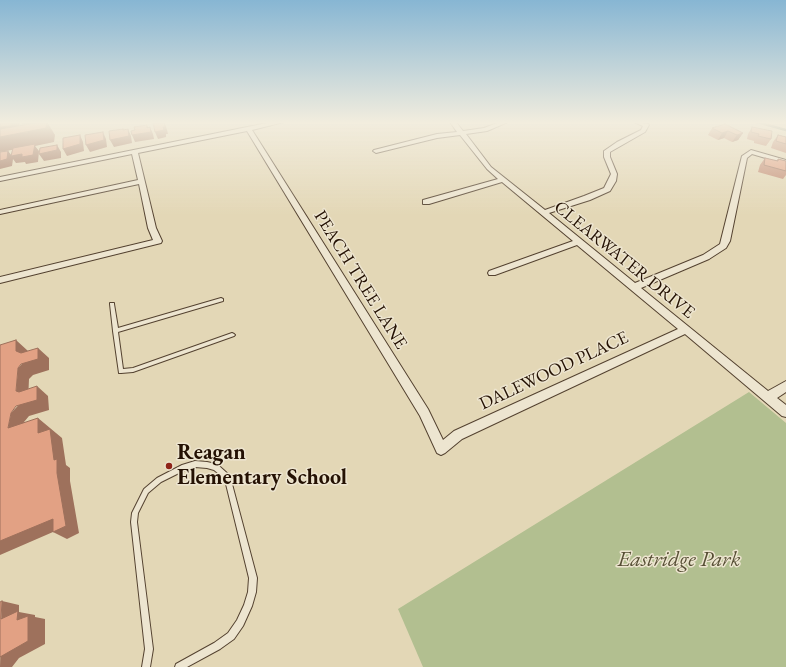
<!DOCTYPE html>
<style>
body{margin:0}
canvas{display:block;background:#e3d7b6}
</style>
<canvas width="786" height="667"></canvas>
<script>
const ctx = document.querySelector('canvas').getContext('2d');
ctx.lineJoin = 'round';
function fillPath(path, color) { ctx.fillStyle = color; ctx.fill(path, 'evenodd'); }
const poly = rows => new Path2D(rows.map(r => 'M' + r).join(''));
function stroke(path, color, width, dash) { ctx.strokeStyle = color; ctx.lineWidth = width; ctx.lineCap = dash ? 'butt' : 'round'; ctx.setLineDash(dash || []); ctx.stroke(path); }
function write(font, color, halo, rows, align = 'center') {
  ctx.font = font + ' "EB Garamond",serif'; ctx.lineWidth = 3; ctx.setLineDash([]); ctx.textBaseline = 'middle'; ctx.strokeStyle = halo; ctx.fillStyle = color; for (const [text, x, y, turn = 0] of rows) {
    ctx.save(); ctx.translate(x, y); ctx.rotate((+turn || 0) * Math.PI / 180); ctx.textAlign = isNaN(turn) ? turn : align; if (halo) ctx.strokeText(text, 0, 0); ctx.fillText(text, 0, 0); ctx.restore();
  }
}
const green = poly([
 [749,392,786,423,786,667,423,667,398,609]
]);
const stream = poly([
 [757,122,786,130]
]);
const lane = poly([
 [221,298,223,299,223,301,118,332,123,369,133,368,232,333,234,334,235,335,234,336,133,372,121,373,119,373,113,331,110,304,110,303,114,303,114,304,118,328,221,298],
 [195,461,207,462,216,464,218,465,228,474,232,484,257,578,256,592,252,606,243,626,234,639,220,649,187,667,175,667,176,664,214,643,228,633,237,620,244,605,248,592,249,578,226,484,224,478,214,470,207,468,195,467,185,470,161,482,148,493,138,513,137,522,153,649,150,667,142,667,145,649,131,522,132,513,144,489,157,478,182,465,195,461]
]);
const street = poly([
 [272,122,284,122,252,130,428,409,443,440,454,431,678,329,577,245,495,275,489,275,488,273,489,271,573,241,502,182,429,204,423,204,423,200,498,179,487,169,460,135,437,138,376,153,373,151,374,150,437,134,457,132,450,122,456,122,463,131,484,128,500,122,508,122,487,131,466,134,491,167,545,210,584,196,604,188,611,174,604,157,604,151,617,142,641,130,643,126,634,122,648,124,649,125,645,132,610,152,610,157,617,174,616,181,610,191,590,200,549,213,635,283,703,255,720,244,742,156,751,150,786,160,786,164,752,154,747,158,730,241,726,248,709,259,641,288,768,391,786,381,786,392,777,398,786,405,786,417,782,416,685,334,462,439,445,453,441,455,437,453,420,416,247,131,138,153,156,228,162,241,161,243,0,283,0,277,153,240,148,228,139,184,0,214,0,210,138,180,132,154,0,181,0,177,272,122]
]);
const wall = poly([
 [752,127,771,139,766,146,754,143,754,141,747,139,748,134],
 [712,128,743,133,738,140,732,142,724,138,718,140,708,135],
 [778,135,786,137,786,153,771,148,773,142],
 [765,158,777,161,778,159,786,161,786,175,783,179,758,172,760,165]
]);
const shadedWall = poly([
 [11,122,20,122,18,133,28,132,22,124,31,122,47,122,55,135,54,142,35,146,39,151,38,162,26,164,25,162,16,163,13,159,12,166,0,169,0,161,8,151,12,156,34,146,0,152,0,127],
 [164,122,166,126,168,134,166,134,166,137,158,139,155,132,163,127],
 [147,125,150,132,150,127,153,134,154,139,135,142,132,135],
 [123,129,126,136,128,129,131,136,132,143,114,147,110,140],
 [728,131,724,138,718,140,722,133],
 [103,132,106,139,107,147,90,152,86,145],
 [743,133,738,140,732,142,737,135],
 [80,135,83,142,84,151,67,156,63,149],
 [57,145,61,152,61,158,44,161,39,154],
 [16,340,28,351,27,362,16,351],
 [38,348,49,358,49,370,33,375,29,379,28,401,16,391,18,368],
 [37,386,48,396,49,410,29,416,24,422,22,437,8,428,11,413],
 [38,418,62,438,66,465,70,468,70,481,79,533,67,539,53,532,0,555,0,541,54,460,38,433],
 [2,601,19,605,19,612,35,615,35,617,45,619,45,644,19,658,12,667,0,667]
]);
const building = poly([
 [0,122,11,122,11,126,0,127,0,122],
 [23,122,31,122,22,124,23,122],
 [41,122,47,122,46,128,0,137,0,129,41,122],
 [153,122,164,122,165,127,163,127,164,130,155,132,153,122],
 [725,124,743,133,737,135,728,131,722,133,712,128,725,124],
 [147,125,147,128,150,127,151,132,132,135,131,131,135,130,134,127,147,125],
 [752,127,772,131,771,139,758,136,759,134,751,132,752,127],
 [123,129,123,130,128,129,129,136,110,140,109,131,123,129],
 [103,132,104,140,86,145,85,135,103,132],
 [80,135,80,144,63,149,63,138,80,135],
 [778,135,786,137,786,144,776,141,778,135],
 [35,144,33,155,22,157,22,154,11,156,13,148,35,144],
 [57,145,57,150,39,154,40,148,57,145],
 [8,151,7,159,0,161,0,152,8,151],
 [765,158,778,161,778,159,786,161,786,171,764,165,765,158],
 [16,340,16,351,21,353,38,348,38,359,21,364,18,368,16,391,19,392,37,386,37,400,16,406,11,413,8,428,38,418,38,433,50,429,54,460,57,459,57,473,66,526,53,532,53,519,0,541,0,345,16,340],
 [2,601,1,619,18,611,17,620,28,616,28,641,0,657,0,602,2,601]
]);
const markers = [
 [169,466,4,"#8f2418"]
];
const streetNames = [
 ["CLEARWATER DRIVE",624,260,39],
 ["PEACH TREE LANE",360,280,58],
 ["DALEWOOD PLACE",554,371,-25]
];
const nearPoinames = [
 ["Reagan",177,453],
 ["Elementary School",177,478]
];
const nearParknames = [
 ["Eastridge Park",679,560]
];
fillPath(green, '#b2bf90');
stroke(stream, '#68756d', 2.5);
stroke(lane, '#544230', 2);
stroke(street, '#544230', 2);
fillPath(lane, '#ede5d0');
fillPath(street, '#ede5d0');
fillPath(wall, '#c28a72');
fillPath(shadedWall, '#9e715c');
fillPath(building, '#e2a184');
stroke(building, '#9e715c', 1);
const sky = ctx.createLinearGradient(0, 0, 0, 215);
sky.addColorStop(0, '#87b6d3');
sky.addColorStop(0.57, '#f2edde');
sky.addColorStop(1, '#f2edde00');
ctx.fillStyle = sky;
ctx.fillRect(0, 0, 786, 215);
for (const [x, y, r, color] of markers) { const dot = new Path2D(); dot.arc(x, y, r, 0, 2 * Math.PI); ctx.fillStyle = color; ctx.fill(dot); stroke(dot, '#ede5d0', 1.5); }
write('18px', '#241103', '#ede5d0', streetNames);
write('bold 22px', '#241103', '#ede5d0', nearPoinames, 'left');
write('italic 22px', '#564e34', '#ede5d0', nearParknames);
</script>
